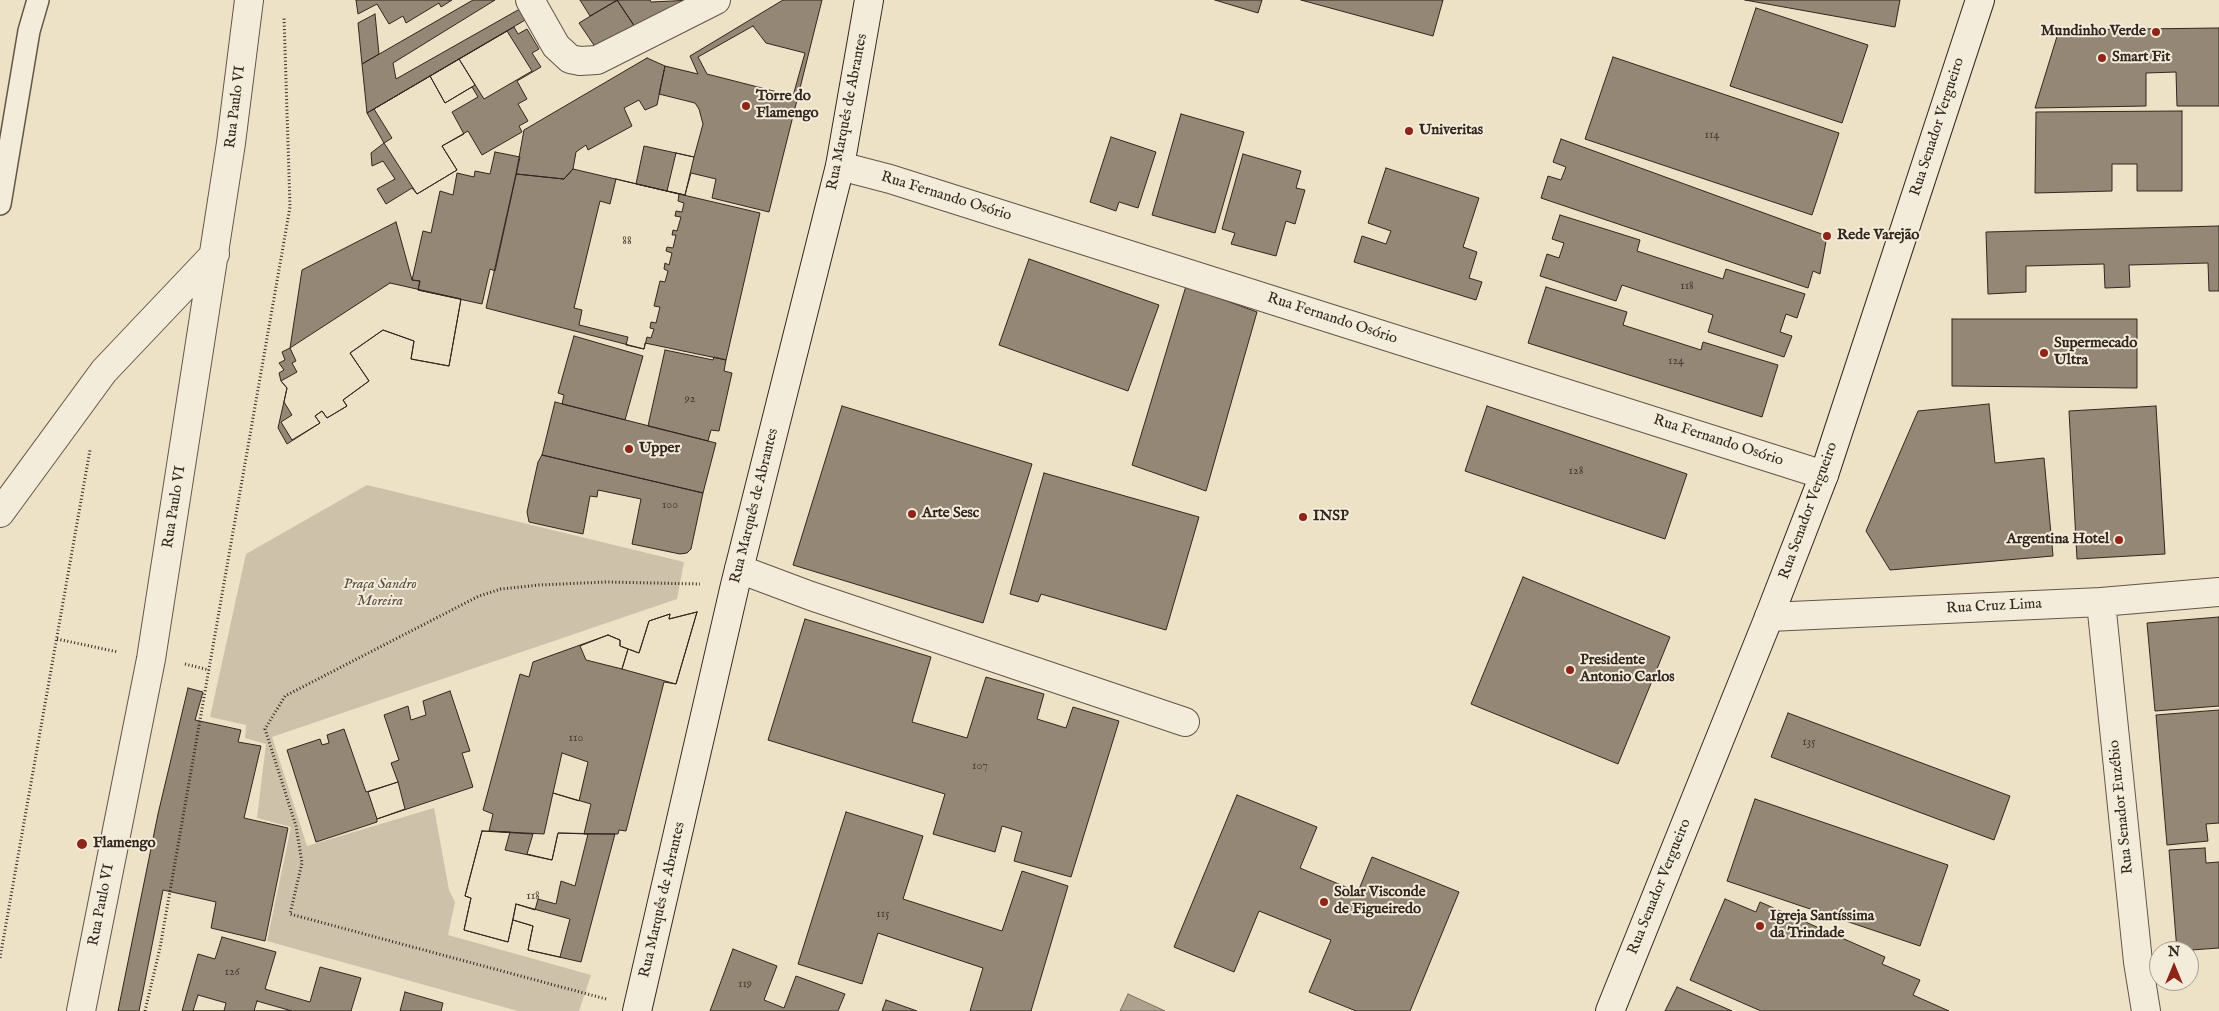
<!DOCTYPE html>
<meta charset="utf-8">
<style>
body{margin:0}
#map{position:relative;width:2219px;height:1011px;overflow:hidden;background:#ede1c6;font-family:"IM FELL English",serif}
canvas{display:block}
.north{position:absolute;left:2149px;top:941px;width:50px;height:50px;box-sizing:border-box;background:#f3ecda;border:1px solid #a69d8f;border-radius:50%;rotate:0deg;font-size:14px;font-weight:700;line-height:20px;text-align:center;color:#33261e}
.north::after{content:'';display:block;margin:auto;width:18px;height:22px;background:#8f2418;clip-path:polygon(50% 0,100% 100%,50% 72%,0 100%)}
</style>
<div id="map">
<canvas width="2219" height="1011"></canvas>
<div class="north">N</div>
</div>
<script>
const ctx = document.querySelector('canvas').getContext('2d');
ctx.lineJoin = 'round';
function fillPath(path, color) { ctx.fillStyle = color; ctx.fill(path, 'evenodd'); }
const poly = rows => new Path2D(rows.map(r => 'M' + r).join(''));
function stroke(path, color, width, dash) { ctx.strokeStyle = color; ctx.lineWidth = width; ctx.lineCap = dash ? 'butt' : 'round'; ctx.setLineDash(dash || []); ctx.stroke(path); }
function write(font, color, halo, rows, align = 'center') {
  ctx.font = font + ' "IM FELL English",serif'; ctx.lineWidth = 4; ctx.setLineDash([]); ctx.textBaseline = 'middle'; ctx.strokeStyle = halo; ctx.fillStyle = color; for (const [text, x, y, turn = 0] of rows) {
    ctx.save(); ctx.translate(x, y); ctx.rotate((+turn || 0) * Math.PI / 180); ctx.textAlign = isNaN(turn) ? turn : align; if (halo) ctx.strokeText(text, 0, 0); ctx.fillText(text, 0, 0); ctx.restore();
  }
}
const green = poly([
 [367,485,684,562,677,599,272,737,307,846,434,808,449,890,455,902,448,935,591,975,579,1011,518,1011,267,941,291,827,257,818,266,744,245,738,246,725,210,717,246,554]
]);
const water = poly([
 [1128,994,1165,1011,1120,1011,1128,994]
]);
const building = poly([
 [356,0,452,0,441,7,439,3,406,23,403,16,389,24,377,4,358,14,356,0],
 [473,0,495,0,393,63,396,79,525,6,532,16,367,113,362,64,473,0],
 [580,0,618,0,590,16,580,0],
 [617,0,650,0,651,2,693,0,635,27,617,0],
 [617,0,635,27,600,54,579,23,617,0],
 [783,0,822,0,769,212,712,198,716,179,691,173,685,195,636,184,644,146,694,157,703,124,699,109,695,103,659,94,665,66,698,74,690,56,783,0],
 [1215,0,1262,0,1258,13,1215,0],
 [1301,0,1443,0,1433,36,1301,0],
 [1745,0,1900,0,1895,27,1745,0],
 [1756,8,1868,45,1842,123,1730,86,1756,8],
 [375,14,379,54,362,64,358,23,375,14],
 [753,26,766,43,805,53,793,96,707,74,698,57,753,26],
 [514,27,518,34,527,29,539,49,532,53,541,67,517,81,527,99,518,104,528,121,519,126,522,132,482,155,468,131,442,146,457,170,417,194,412,188,386,204,377,189,395,179,383,161,372,166,371,153,384,143,367,113,514,27],
 [2219,28,2219,106,2177,106,2176,72,2146,73,2146,106,2035,108,2059,30,2219,28],
 [507,31,532,71,484,99,459,59,507,31],
 [1613,57,1839,133,1812,215,1585,139,1613,57],
 [647,58,665,66,657,105,645,110,639,100,624,108,632,126,588,150,586,145,576,152,573,169,564,179,516,174,524,130,647,58],
 [459,59,475,85,445,103,430,76,459,59],
 [430,76,445,103,472,87,478,97,452,112,464,134,442,146,457,170,417,194,384,143,392,138,374,109,430,76],
 [2182,111,2182,191,2137,191,2137,164,2112,164,2112,191,2035,193,2036,112,2182,111],
 [1181,114,1244,132,1215,233,1152,215,1181,114],
 [1111,137,1156,152,1138,208,1119,202,1116,211,1090,202,1111,137],
 [1561,139,1827,236,1820,274,1813,271,1808,288,1541,198,1548,176,1561,180,1566,167,1553,162,1561,139],
 [495,152,520,157,495,271,490,269,482,304,418,290,420,281,412,280,423,231,431,233,440,191,453,195,457,173,474,177,475,171,490,174,495,152],
 [676,153,694,157,685,195,667,191,676,153],
 [1243,154,1301,171,1296,188,1305,190,1295,224,1286,221,1276,256,1231,244,1235,233,1222,229,1243,154],
 [1386,168,1479,198,1463,247,1477,252,1469,278,1482,282,1476,300,1354,262,1362,236,1386,244,1391,231,1368,223,1386,168],
 [573,169,760,213,726,360,645,343,644,349,486,308,516,174,564,179,573,169],
 [616,179,679,194,678,201,684,203,682,212,676,211,675,216,681,217,677,231,673,230,672,235,676,235,673,248,667,247,666,251,672,253,669,265,665,263,664,269,668,271,665,282,660,281,654,306,660,307,656,323,651,322,650,328,654,329,651,338,647,337,644,349,626,345,628,337,579,325,582,310,574,308,600,201,610,204,616,179],
 [1560,215,1640,240,1637,251,1723,279,1726,269,1805,294,1797,318,1786,314,1780,332,1792,336,1784,357,1708,332,1713,315,1622,285,1616,301,1540,276,1547,254,1559,258,1564,243,1552,239,1560,215],
 [396,222,412,280,420,281,418,290,461,299,449,366,411,359,414,341,383,330,350,353,369,381,343,400,347,406,327,418,322,411,315,416,320,423,287,444,278,428,287,388,281,381,279,373,284,370,279,363,285,360,282,352,290,348,302,270,396,222],
 [2219,226,2219,291,2209,291,2208,263,2129,265,2130,287,2105,288,2104,264,2026,266,2026,292,1988,294,1986,232,2219,226],
 [1029,259,1159,305,1128,391,999,345,1029,259],
 [390,283,461,299,449,366,411,359,414,341,383,330,350,353,369,381,343,400,347,406,327,418,322,411,315,416,320,423,292,440,281,422,292,415,284,402,287,388,281,381,297,372,292,363,296,361,290,348,390,283],
 [1186,286,1257,312,1206,491,1132,465,1186,286],
 [1546,287,1627,312,1623,325,1701,350,1703,342,1778,365,1762,417,1528,343,1546,287],
 [1952,319,2137,319,2137,388,1952,386,1952,319],
 [574,336,643,356,625,420,562,404,564,395,558,393,574,336],
 [665,350,713,360,714,357,726,360,724,371,732,373,719,431,711,430,708,441,648,426,665,350],
 [555,402,716,443,703,493,542,455,555,402],
 [1989,404,1995,463,2044,458,2053,556,1890,570,1866,531,1918,411,1989,404],
 [842,406,1032,464,983,623,793,565,842,406],
 [1487,406,1687,474,1665,539,1465,471,1487,406],
 [2156,406,2165,554,2077,559,2069,411,2156,406],
 [542,455,703,493,691,549,687,553,680,554,632,544,641,499,598,490,597,497,590,496,583,534,529,522,527,512,538,462,542,455],
 [1044,473,1199,517,1166,630,1041,594,1038,602,1010,594,1044,473],
 [1523,577,1670,637,1618,764,1471,704,1523,577],
 [697,612,676,684,622,669,628,649,639,653,649,621,670,614,669,619,697,612],
 [697,612,676,684,664,682,626,831,619,830,618,834,584,834,591,804,553,793,544,834,489,831,493,814,483,810,520,674,529,677,533,662,608,635,620,640,620,646,639,653,649,621,670,614,669,619,697,612],
 [2219,617,2219,706,2155,711,2147,623,2219,617],
 [805,619,931,657,912,722,967,738,986,677,1044,694,1037,719,1066,728,1073,707,1119,721,1071,877,1014,861,1022,832,1002,826,995,852,933,834,945,794,768,740,805,619],
 [608,635,620,640,620,646,628,649,622,669,586,660,580,646,608,635],
 [188,688,203,692,195,720,241,730,238,742,261,746,244,818,288,828,265,941,211,928,216,902,163,890,139,1011,118,1011,158,814,188,688],
 [450,691,470,751,462,753,473,787,377,819,377,822,316,842,287,750,320,739,322,745,329,743,327,735,344,729,366,792,398,782,391,763,399,760,384,715,408,706,411,720,426,715,423,701,450,691],
 [2219,710,2219,823,2206,824,2208,841,2167,845,2156,715,2219,710],
 [1788,713,2010,796,1994,840,1771,757,1788,713],
 [562,753,588,762,579,801,553,793,562,753],
 [398,782,405,809,377,819,368,792,398,782],
 [1237,795,1317,827,1300,868,1358,892,1372,857,1459,892,1410,1011,1356,1011,1309,992,1331,940,1259,911,1234,972,1174,947,1237,795],
 [1755,799,1948,865,1920,946,1727,881,1755,799],
 [846,812,923,836,903,899,1002,931,1022,871,1068,886,1031,1011,970,1011,983,968,878,933,862,984,798,964,846,812],
 [482,831,510,832,505,850,552,860,558,833,588,834,575,886,561,881,556,904,538,899,535,910,516,904,508,942,464,930,471,898,465,896,482,831],
 [482,831,533,834,527,854,552,860,558,833,615,834,581,962,528,950,533,926,513,920,508,942,464,930,471,898,465,896,482,831],
 [2205,848,2206,863,2219,862,2219,948,2177,951,2169,850,2205,848],
 [1725,899,1756,912,1760,902,1885,957,1882,964,1920,980,1913,995,1949,1011,1761,1011,1690,980,1725,899],
 [516,904,570,919,560,957,528,950,533,926,513,920,516,904],
 [222,937,276,952,265,989,310,1002,320,967,361,978,351,1011,182,1011,198,954,215,959,222,937],
 [733,949,777,966,764,1000,784,1008,796,976,845,994,838,1011,710,1011,733,949],
 [1677,987,1732,1011,1665,1011,1677,987],
 [405,992,443,1003,441,1011,400,1011,405,992],
 [198,995,226,1003,224,1011,193,1011,198,995],
 [886,1000,917,1011,882,1011,886,1000],
 [257,1001,292,1011,254,1011,257,1001]
]);
const path = poly([
 [57,639,118,652],
 [185,664,209,670],
 [0,958,90,450],
 [606,999,290,914,302,863,296,826,265,729,285,696,479,596,501,589,539,585,606,582,700,584],
 [145,1011,160,948,290,207,284,17]
]);
const lane = poly([
 [0,204,29,31,38,0]
]);
const street = poly([
 [530,0,556,46,570,59,580,61,597,60,716,0],
 [840,166,890,179,1824,475],
 [0,513,104,371,215,254],
 [739,569,811,596,1185,722],
 [2101,602,2138,962,2146,1011],
 [1769,617,2101,602,2219,592],
 [81,1011,151,659,231,143,249,0]
]);
const secondary = poly([
 [637,1011,735,585,840,166,869,0],
 [1610,1011,1769,617,1824,475,1980,0]
]);
const markers = [
 [2156,32,5,"#8f2418"],
 [2102,58,5,"#8f2418"],
 [746,106,5,"#8f2418"],
 [1409,131,5,"#8f2418"],
 [1827,236,5,"#8f2418"],
 [2044,353,5,"#8f2418"],
 [629,449,5,"#8f2418"],
 [912,514,5,"#8f2418"],
 [1303,517,5,"#8f2418"],
 [2119,540,5,"#8f2418"],
 [1570,670,5,"#8f2418"],
 [82,844,6,"#8f2418"],
 [1324,902,5,"#8f2418"],
 [1760,926,5,"#8f2418"]
];
const numberNames = [
 ["114",1712,136],
 ["88",627,242],
 ["118",1687,287],
 ["124",1676,362],
 ["92",690,400],
 ["128",1576,472],
 ["100",670,506],
 ["110",576,739],
 ["135",1809,743],
 ["107",980,767],
 ["118",533,897],
 ["115",883,915],
 ["126",232,973],
 ["119",745,985]
];
const poiNames = [
 ["Mundinho Verde",2146,32,"right"],
 ["Smart Fit",2112,58],
 ["Torre do",756,97],
 ["Flamengo",756,114],
 ["Univeritas",1419,131],
 ["Rede Varejão",1837,236],
 ["Supermecado",2054,344],
 ["Ultra",2054,361],
 ["Upper",639,449],
 ["Arte Sesc",922,514],
 ["INSP",1313,517],
 ["Argentina Hotel",2109,540,"right"],
 ["Presidente",1580,661],
 ["Antonio Carlos",1580,678],
 ["Flamengo",93,844],
 ["Solar Visconde",1334,893],
 ["de Figueiredo",1334,910],
 ["Igreja Santíssima",1770,917],
 ["da Trindade",1770,934]
];
const streetNames = [
 ["Rua Paulo VI",236,107,-83],
 ["Rua Marquês de Abrantes",848,112,-79],
 ["Rua Senador Vergueiro",1938,127,-72],
 ["Rua Fernando Osório",946,197,17],
 ["Rua Fernando Osório",1332,319,18],
 ["Rua Fernando Osório",1718,441,18],
 ["Rua Marquês de Abrantes",755,506,-76],
 ["Rua Paulo VI",175,507,-81],
 ["Rua Senador Vergueiro",1809,511,-70],
 ["Rua Cruz Lima",1994,607,-3],
 ["Rua Senador Euzébio",2122,807,-96],
 ["Rua Senador Vergueiro",1660,887,-68],
 ["Rua Marquês de Abrantes",663,900,-77],
 ["Rua Paulo VI",102,905,-79]
];
const parkNames = [
 ["Praça Sandro",380,585],
 ["Moreira",380,602]
];
fillPath(green, '#cdc1a9');
fillPath(water, '#aea18d');
stroke(water, '#7d7061', 1);
fillPath(building, '#948775');
stroke(building, '#33261e', 1);
stroke(lane, '#625548', 24);
stroke(street, '#625548', 30);
stroke(secondary, '#33261e', 30);
stroke(path, '#33261e', 3, [1, 2.5]);
stroke(lane, '#f3ecda', 21);
stroke(street, '#f3ecda', 28);
stroke(secondary, '#f3ecda', 28);
for (const [x, y, r, color] of markers) { const dot = new Path2D(); dot.arc(x, y, r, 0, 2 * Math.PI); ctx.fillStyle = color; ctx.fill(dot); stroke(dot, '#f3ecda', 2); }
write('12px', '#4b3e34', null, numberNames);
write('bold 15px', '#33261e', '#f3ecda', poiNames, 'left');
write('15px', '#33261e', '#f3ecda', streetNames);
write('italic 15px', '#5a4d41', '#f3ecda', parkNames);
</script>
